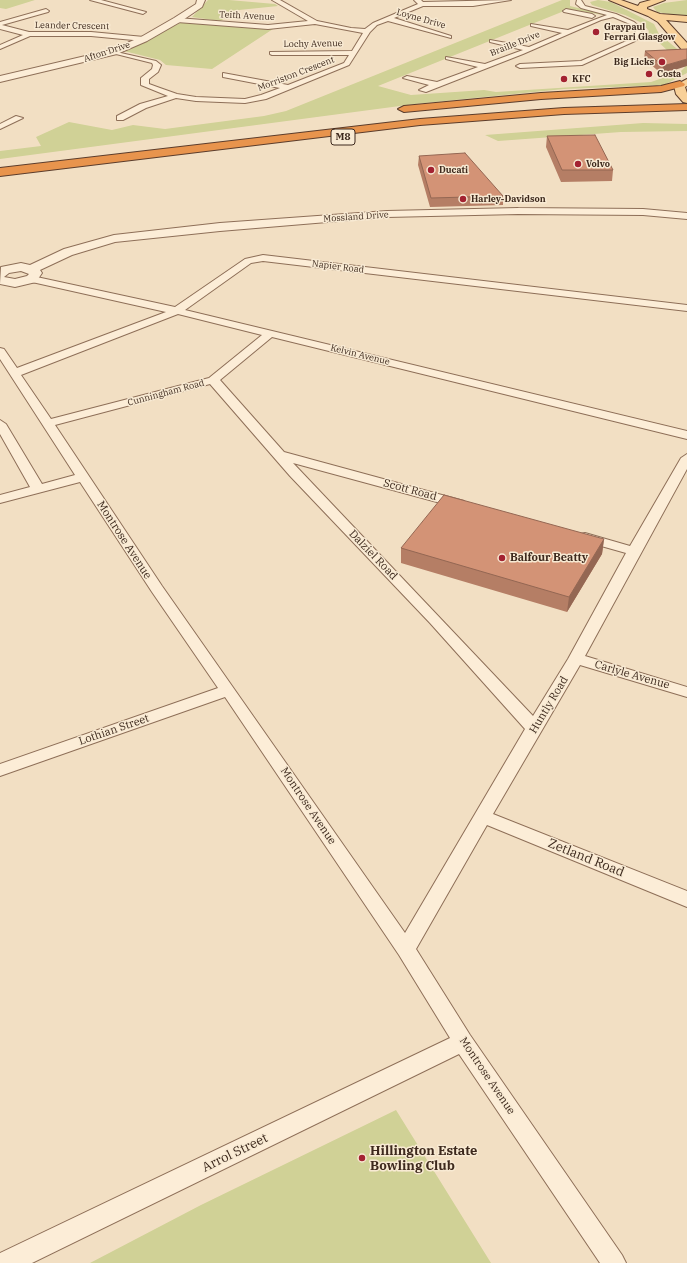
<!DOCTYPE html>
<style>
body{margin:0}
canvas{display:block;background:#f2dfc3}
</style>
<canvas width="687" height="1263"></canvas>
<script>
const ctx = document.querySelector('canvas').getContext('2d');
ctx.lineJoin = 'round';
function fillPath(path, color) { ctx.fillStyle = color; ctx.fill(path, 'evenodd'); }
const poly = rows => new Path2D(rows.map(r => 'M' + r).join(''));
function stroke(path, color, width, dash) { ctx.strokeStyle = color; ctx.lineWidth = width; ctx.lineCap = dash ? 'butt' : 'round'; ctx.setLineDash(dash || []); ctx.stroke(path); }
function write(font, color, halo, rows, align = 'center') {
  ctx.font = font + ' "IBM Plex Serif",serif'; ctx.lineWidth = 3; ctx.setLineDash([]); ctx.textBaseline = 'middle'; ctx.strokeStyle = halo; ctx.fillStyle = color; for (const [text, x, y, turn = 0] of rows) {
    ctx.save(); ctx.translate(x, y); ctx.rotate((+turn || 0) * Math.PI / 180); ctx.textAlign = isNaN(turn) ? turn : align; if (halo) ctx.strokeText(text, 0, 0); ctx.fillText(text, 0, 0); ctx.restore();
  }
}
const green = poly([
 [0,0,35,0,6,9,0,8],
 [208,0,229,0,275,4,278,6,239,10,220,21,192,17],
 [562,0,570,0,570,6,603,14,603,15,569,9,378,86,411,95,484,90,496,92,651,82,680,72,685,67,653,37,646,36,649,31,642,23,625,15,592,5,590,2,598,0,611,2,654,24,659,34,687,57,687,73,664,85,564,89,415,104,0,159,0,151,41,146,36,137,69,122,112,130,133,125,165,129,264,116,286,111],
 [687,0,687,17,657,12,653,7,664,3],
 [184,21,273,29,212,69,166,65,160,60,124,51],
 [643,123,687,124,687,131,621,132,498,141,485,135],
 [396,1110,491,1263,90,1263,201,1205]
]);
const minor = poly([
 [90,0,101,0,146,12,143,14,90,0],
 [272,0,280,0,317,21,351,28,365,29,373,23,418,4,414,0,421,0,423,2,511,0,473,6,423,6,394,18,451,36,451,38,388,21,377,25,370,32,349,65,266,99,245,103,196,101,176,98,146,108,123,120,117,120,117,116,140,104,168,96,141,85,141,78,152,69,153,65,152,63,112,53,112,51,156,61,161,65,158,72,149,79,149,84,160,88,177,94,196,97,245,99,261,95,280,88,223,77,223,73,288,85,344,63,349,55,272,55,270,54,270,52,352,51,363,33,315,24,268,29,177,22,174,20,177,18,268,25,308,21,272,0],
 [577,0,581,0,585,6,616,14,634,22,641,28,642,35,635,41,582,65,520,68,516,66,520,64,581,61,631,39,636,34,635,29,630,24,613,17,601,20,523,54,426,92,419,90,429,85,403,78,407,76,437,82,478,67,446,59,446,57,485,64,523,50,490,42,490,40,529,47,562,33,531,26,531,24,568,30,607,15,581,8,576,4,577,0],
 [46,9,49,11,48,12,2,25,29,32,91,32,144,37,147,39,144,41,91,36,30,36,0,49,0,45,23,35,0,29,0,22,46,9],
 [566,9,592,14,595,16,592,18,564,12,563,11,566,9],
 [16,116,23,118,0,129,0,124,16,116],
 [263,255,687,305,687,311,263,261,251,263,185,310,687,431,687,439,272,337,220,380,284,452,464,501,466,504,464,507,459,508,293,463,533,716,568,659,626,553,580,540,578,537,580,534,585,533,630,546,681,458,687,454,687,469,585,656,687,687,687,697,580,665,493,814,687,891,687,907,487,825,416,949,470,1035,622,1255,626,1263,600,1263,459,1054,32,1263,0,1263,0,1253,450,1038,399,955,225,697,0,776,0,764,218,688,152,592,80,482,0,503,0,495,30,487,0,434,0,420,6,424,42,484,75,475,0,359,0,348,4,349,17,368,166,312,32,282,27,279,32,276,175,307,245,259,263,255],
 [178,314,262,335,209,378,51,419,21,375,178,314],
 [210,384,290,476,430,623,525,729,405,933,162,586,55,425,210,384]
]);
const tertiary = poly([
 [197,0,205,0,202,7,180,22,147,41,117,54,0,82,0,76,111,50,141,37,174,18,196,4,197,0],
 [518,208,643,209,687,213,687,219,643,215,518,214,387,217,220,231,115,242,72,255,40,270,42,273,36,282,15,287,0,284,1,267,21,263,30,265,64,249,114,235,220,223,387,211,518,208],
 [21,271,29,274,27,276,15,279,4,277,9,273,21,271]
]);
const primary = poly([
 [609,0,621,0,638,6,640,3,651,0,665,0,647,7,647,9,660,14,687,16,687,22,666,20,687,43,687,52,683,51,658,22,648,16,609,0],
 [687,79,687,86,685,87,687,93,687,103,683,102,676,94,674,86,687,79]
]);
const motorway = poly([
 [680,81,685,84,684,86,661,92,541,99,404,112,398,109,404,106,541,93,661,86,680,81],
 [687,104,687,110,564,114,420,125,0,176,0,168,420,119,564,108,687,104]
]);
const wall = poly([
 [687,49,662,74,644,59,645,51],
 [547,136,613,170,612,181,561,182,546,147],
 [419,156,503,196,503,205,430,207,418,165],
 [604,539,602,554,567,612,401,563,401,548]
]);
const shadedWall = poly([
 [687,59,687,66,662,74,663,66],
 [604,539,602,554,567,612,569,597]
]);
const building = poly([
 [687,49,687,59,663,66,645,51,687,49],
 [595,135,613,170,562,170,547,136,595,135],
 [465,153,503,196,431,198,419,156,465,153],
 [444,495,604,539,569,597,401,548,444,495]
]);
const markers = [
 [596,32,4,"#a32231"],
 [662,62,4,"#a32231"],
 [649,74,4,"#a32231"],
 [564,79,4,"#a32231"],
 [578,164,4,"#a32231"],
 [431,170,4,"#a32231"],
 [463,199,4,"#a32231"],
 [502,558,4,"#a32231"],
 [362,1158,4,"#a32231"]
];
const farStreetnames = [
 ["Teith Avenue",247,16,3],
 ["Loyne Drive",421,19,16],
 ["Leander Crescent",72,26,1],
 ["Lochy Avenue",313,44,-1],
 ["Braille Drive",515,44,-22],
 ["Afton Drive",107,52,-18],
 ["Morriston Crescent",296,74,-21],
 ["Mossland Drive",356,217,-4],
 ["Napier Road",338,267,7],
 ["Kelvin Avenue",360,355,14],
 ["Cunningham Road",166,393,-15]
];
const farPoinames = [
 ["Graypaul",604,27],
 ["Ferrari Glasgow",604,37],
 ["Big Licks",654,62,"right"],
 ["Costa",657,74],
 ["KFC",572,79],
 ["Volvo",586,164],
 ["Ducati",439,170],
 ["Harley-Davidson",471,199]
];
const shields = [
 [343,137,24]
];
const shieldNames = [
 ["M8",343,137]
];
const streetNames = [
 ["Scott Road",410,490,15],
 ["Montrose Avenue",124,540,57],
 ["Dalziel Road",373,555,46],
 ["Carlyle Avenue",632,675,16],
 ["Huntly Road",549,705,-59],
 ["Lothian Street",114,730,-19],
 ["Montrose Avenue",308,806,56],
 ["Montrose Avenue",487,1076,56]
];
const poiNames = [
 ["Balfour Beatty",510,558]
];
const nearStreetnames = [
 ["Zetland Road",586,858,22],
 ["Arrol Street",235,1153,-26]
];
const nearPoinames = [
 ["Hillington Estate",370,1151],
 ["Bowling Club",370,1166]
];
fillPath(green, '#d0d196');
stroke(minor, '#8e6f58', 2);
stroke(tertiary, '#8e6f58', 2);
stroke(primary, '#5c3d2c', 2);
stroke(motorway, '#5c3d2c', 2);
fillPath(minor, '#fcedd7');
fillPath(tertiary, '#fcedd7');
fillPath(primary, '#f8d098');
fillPath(motorway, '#e8944d');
fillPath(wall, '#b57e65');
fillPath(shadedWall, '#946753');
fillPath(building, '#d39376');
stroke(building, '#946753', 1);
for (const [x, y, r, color] of markers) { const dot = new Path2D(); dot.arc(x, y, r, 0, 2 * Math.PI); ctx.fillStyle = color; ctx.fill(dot); stroke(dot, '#f8ead3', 1.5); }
write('9px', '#3d291d', '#f8ead3', farStreetnames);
write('bold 9px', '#3d291d', '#f8ead3', farPoinames, 'left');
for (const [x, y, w] of shields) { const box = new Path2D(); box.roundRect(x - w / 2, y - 8, w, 16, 3); ctx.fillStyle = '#f8ead3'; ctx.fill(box); stroke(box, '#3d291d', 1); }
write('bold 10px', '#3d291d', null, shieldNames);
write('11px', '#3d291d', '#f8ead3', streetNames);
write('bold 11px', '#3d291d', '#f8ead3', poiNames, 'left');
write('13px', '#3d291d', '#f8ead3', nearStreetnames);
write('bold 13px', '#3d291d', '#f8ead3', nearPoinames, 'left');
</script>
